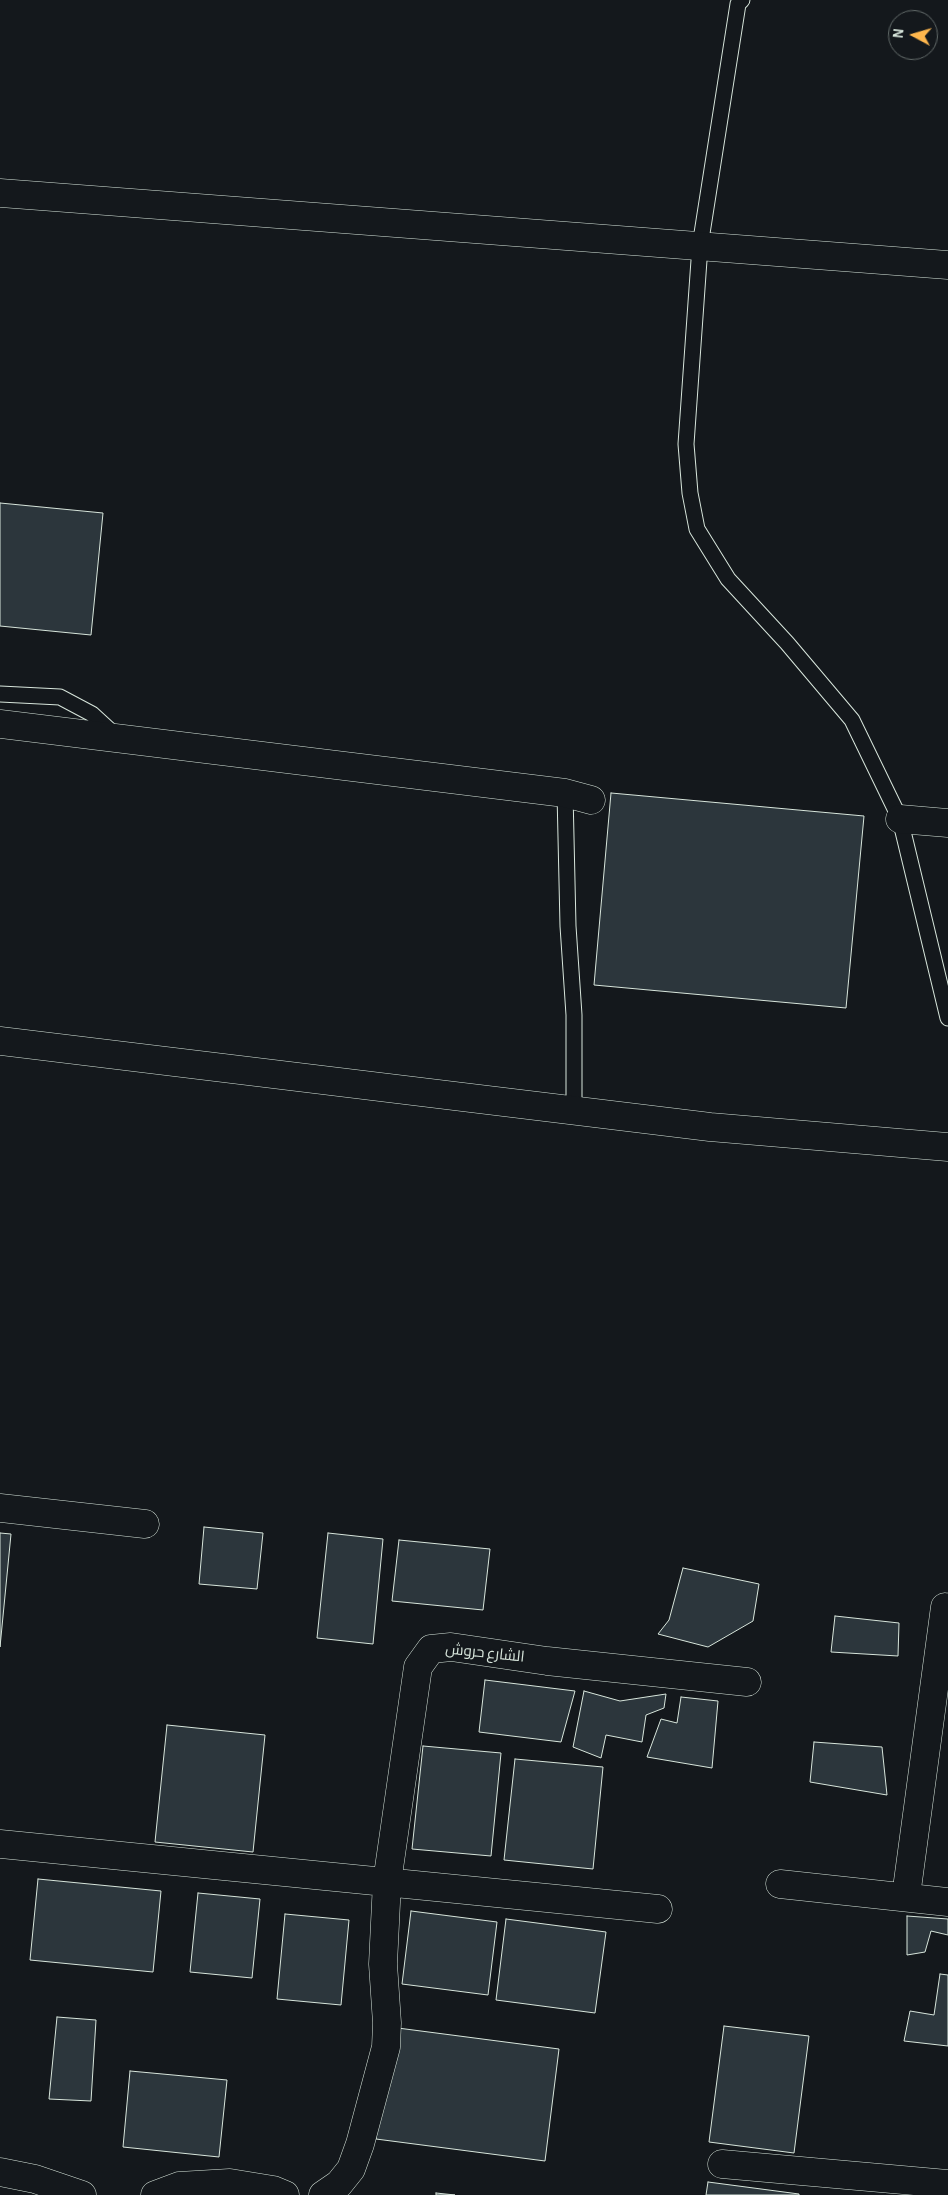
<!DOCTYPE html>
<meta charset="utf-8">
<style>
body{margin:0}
#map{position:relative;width:948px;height:2195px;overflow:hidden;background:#14181c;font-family:"Alegreya Sans",sans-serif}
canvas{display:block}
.north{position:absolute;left:888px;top:10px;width:50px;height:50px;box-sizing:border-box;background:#14181c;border:1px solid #626a69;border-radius:50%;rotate:276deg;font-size:14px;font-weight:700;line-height:20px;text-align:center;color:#d8e6dc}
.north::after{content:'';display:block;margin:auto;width:18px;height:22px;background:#ffb74d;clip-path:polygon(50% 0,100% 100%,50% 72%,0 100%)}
</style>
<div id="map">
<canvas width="948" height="2195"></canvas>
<div class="north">N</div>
</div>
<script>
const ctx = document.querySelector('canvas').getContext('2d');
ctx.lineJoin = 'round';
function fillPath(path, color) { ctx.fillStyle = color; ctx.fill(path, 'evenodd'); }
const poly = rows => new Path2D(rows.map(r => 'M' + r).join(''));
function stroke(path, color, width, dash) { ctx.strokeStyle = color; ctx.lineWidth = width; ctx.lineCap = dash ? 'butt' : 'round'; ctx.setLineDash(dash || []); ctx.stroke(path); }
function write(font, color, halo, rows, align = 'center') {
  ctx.font = font + ' "Alegreya Sans",Cairo,sans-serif'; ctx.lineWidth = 4; ctx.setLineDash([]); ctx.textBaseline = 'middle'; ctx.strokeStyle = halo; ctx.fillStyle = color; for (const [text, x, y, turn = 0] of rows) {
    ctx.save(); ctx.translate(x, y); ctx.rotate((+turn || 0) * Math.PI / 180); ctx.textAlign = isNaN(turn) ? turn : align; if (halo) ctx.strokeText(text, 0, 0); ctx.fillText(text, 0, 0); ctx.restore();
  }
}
const building = poly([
 [0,503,103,513,91,635,0,626,0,503],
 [611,793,864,816,846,1008,594,985,611,793],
 [204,1527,263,1533,257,1589,199,1584,204,1527],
 [0,1533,11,1534,0,1647,0,1533],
 [328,1533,383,1539,373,1644,317,1638,328,1533],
 [399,1540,490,1549,483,1610,392,1601,399,1540],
 [683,1568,759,1584,753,1621,708,1647,658,1634,669,1620,683,1568],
 [835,1616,899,1623,898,1656,831,1652,835,1616],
 [485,1680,575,1691,561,1742,479,1732,485,1680],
 [584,1691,620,1701,666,1694,664,1708,646,1715,642,1742,606,1735,601,1758,573,1747,584,1691],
 [681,1697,718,1701,712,1768,647,1757,661,1719,677,1723,681,1697],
 [167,1725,265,1735,253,1852,155,1842,167,1725],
 [814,1742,882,1747,887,1795,810,1782,814,1742],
 [423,1746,501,1753,491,1856,412,1849,423,1746],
 [515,1759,603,1767,593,1869,504,1860,515,1759],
 [38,1879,161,1891,153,1972,30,1960,38,1879],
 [198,1893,260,1899,252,1978,190,1972,198,1893],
 [411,1911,497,1922,488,1995,402,1984,411,1911],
 [285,1914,349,1920,341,2005,277,1999,285,1914],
 [907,1916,948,1919,948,1935,931,1931,925,1952,907,1955,907,1916],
 [506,1919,606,1932,595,2013,496,2000,506,1919],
 [940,1974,948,1975,948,2046,904,2041,910,2011,934,2015,940,1974],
 [57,2017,96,2020,91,2101,49,2099,57,2017],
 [724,2026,809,2036,794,2153,709,2142,724,2026],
 [390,2027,559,2049,545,2161,376,2139,390,2027],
 [130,2071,227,2080,219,2157,123,2147,130,2071],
 [708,2182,799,2194,799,2195,706,2195,708,2182],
 [436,2193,455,2195,436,2195,436,2193]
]);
const service = poly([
 [742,0,738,4,700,246,686,444,690,493,697,529,728,579,787,643,852,720,900,819,948,1018],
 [0,694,60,697,92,714,116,736],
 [565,793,568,926,574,1015,574,1111]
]);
const minor = poly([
 [0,193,948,265],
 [0,724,565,793,591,800],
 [900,819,948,823],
 [0,1041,710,1127,948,1147],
 [0,1508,145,1524],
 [0,1844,658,1909],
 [780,1884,948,1902],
 [906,1896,945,1607],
 [722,2164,948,2184],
 [0,2172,35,2179,82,2195],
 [155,2195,179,2186,230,2183,273,2190,285,2195],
 [323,2195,339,2184,351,2169,360,2144,386,2047,387,2023,383,1964,387,1882,418,1667,431,1649,451,1647,547,1661,747,1682]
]);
const streetNames = [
 ["الشارع حروش",485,1653,6]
];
fillPath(building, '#2c363c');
stroke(building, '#d8e6dc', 1);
stroke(service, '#d8e6dc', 17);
stroke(minor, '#d8e6dc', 29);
stroke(service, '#14181c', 15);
stroke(minor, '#14181c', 28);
write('15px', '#d8e6dc', '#14181c', streetNames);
</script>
